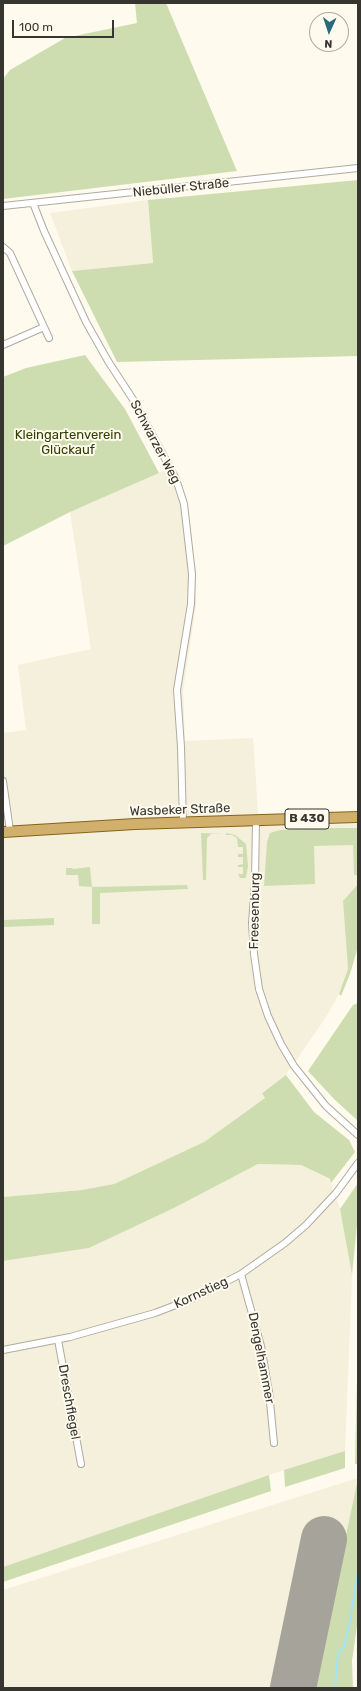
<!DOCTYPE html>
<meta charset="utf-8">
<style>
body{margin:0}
#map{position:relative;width:361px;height:1691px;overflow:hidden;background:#fefaed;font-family:Rubik,sans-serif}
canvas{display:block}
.frame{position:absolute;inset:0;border:4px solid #363530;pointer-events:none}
.north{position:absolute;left:309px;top:12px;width:40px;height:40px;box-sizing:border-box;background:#fefaed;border:1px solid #aeaba1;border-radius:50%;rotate:183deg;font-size:11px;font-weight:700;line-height:16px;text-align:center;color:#363530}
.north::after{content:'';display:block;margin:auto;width:14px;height:18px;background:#29697d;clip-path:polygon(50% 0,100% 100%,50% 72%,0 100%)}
.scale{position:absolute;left:12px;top:20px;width:102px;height:18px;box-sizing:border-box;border:2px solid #363530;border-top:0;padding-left:5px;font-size:12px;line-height:14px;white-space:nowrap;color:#363530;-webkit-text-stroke:3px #fefaed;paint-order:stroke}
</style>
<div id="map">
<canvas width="361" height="1691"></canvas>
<div class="frame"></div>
<div class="north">N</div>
<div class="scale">100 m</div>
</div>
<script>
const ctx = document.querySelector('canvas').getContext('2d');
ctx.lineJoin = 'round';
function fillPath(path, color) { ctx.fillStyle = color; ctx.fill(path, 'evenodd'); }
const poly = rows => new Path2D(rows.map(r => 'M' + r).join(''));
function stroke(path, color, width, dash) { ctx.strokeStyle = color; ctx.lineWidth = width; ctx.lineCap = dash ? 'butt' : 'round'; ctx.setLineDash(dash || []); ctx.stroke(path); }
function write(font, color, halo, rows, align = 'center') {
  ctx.font = font + ' Rubik,sans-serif'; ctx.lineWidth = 4; ctx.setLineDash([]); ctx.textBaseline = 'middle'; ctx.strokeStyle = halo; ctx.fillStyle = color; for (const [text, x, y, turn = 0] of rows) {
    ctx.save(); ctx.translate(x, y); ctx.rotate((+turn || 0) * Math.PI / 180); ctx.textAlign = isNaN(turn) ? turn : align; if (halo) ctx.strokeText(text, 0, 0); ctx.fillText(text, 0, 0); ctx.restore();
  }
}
const built = poly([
 [148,200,153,263,72,271,50,213],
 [173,465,184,493,187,507,196,573,196,605,183,691,185,741,253,738,259,826,358,824,358,884,343,901,348,969,339,994,326,1017,286,1075,262,1092,265,1098,204,1142,114,1184,83,1190,3,1197,3,733,26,730,18,665,91,649,70,512,159,473],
 [258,1164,301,1165,330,1180,340,1209,352,1275,345,1451,269,1475,3,1567,3,1261,89,1248,174,1208],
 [358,1478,314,1688,3,1688,3,1590]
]);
const green = poly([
 [135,3,166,3,237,171,3,199,3,79,10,70,65,38,137,23],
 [358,180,358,356,117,362,72,271,153,263,148,200],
 [85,355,125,409,159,473,70,512,3,546,3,377,26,368],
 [319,828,358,828,358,875,354,875,353,845,314,846,315,884,264,886,267,842,270,833,280,830],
 [201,833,224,834,211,834,207,838,206,880,203,880],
 [226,833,235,835,246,844,248,866,246,878,240,878,238,874,243,874,243,867,238,867,238,865,243,864,243,857,238,857,238,854,243,854,243,847,238,847,237,838,232,835,226,835],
 [90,867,92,887,187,885,188,889,100,893,100,924,92,924,92,887,79,886,78,875,66,875,66,868,72,868,73,869],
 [358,884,357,950,350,974,341,996,339,994,348,969,343,901],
 [54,918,54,925,3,927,3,920],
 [358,1003,358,1121,335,1100,308,1071,353,1005],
 [286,1075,314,1112,349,1140,355,1152,331,1183,330,1179,301,1165,258,1164,174,1208,89,1248,3,1261,3,1197,82,1190,114,1184,204,1142,265,1098,262,1093],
 [358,1183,358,1215,352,1275,340,1209],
 [358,1336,358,1464,355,1464],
 [345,1451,345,1468,285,1487,284,1470],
 [269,1475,271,1491,3,1582,3,1567],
 [358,1478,358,1619,352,1661,353,1688,314,1688]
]);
const stream = poly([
 [335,1688,338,1652,344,1647,350,1621,358,1570]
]);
const runway = poly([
 [293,1688,324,1539]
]);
const minor = poly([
 [33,203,44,231,86,322,108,361,134,401,176,479,184,504,192,574,191,604,177,690,181,747,183,823],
 [3,206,358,168],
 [3,247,10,253,44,327,3,345],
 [44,327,49,338],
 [3,781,10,831],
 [256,820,255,881,252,923,254,954,259,989,268,1016,281,1044,294,1066,326,1106,358,1135],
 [241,1274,261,1346,269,1392,274,1443],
 [58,1340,81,1464],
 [3,1350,70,1337,155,1313,194,1298,241,1274,285,1243,306,1225,336,1193,358,1163]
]);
const primary = poly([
 [3,832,135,824,358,817]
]);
const shields = [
 [307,819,44]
];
const shieldNames = [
 ["B 430",307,819]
];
const streetNames = [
 ["Niebüller Straße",181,188,-6],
 ["Schwarzer Weg",155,442,62],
 ["Wasbeker Straße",180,810,-2],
 ["Freesenburg",255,911,-89],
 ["Kornstieg",201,1293,-25],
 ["Dengelhammer",261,1358,79],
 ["Dreschflegel",69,1402,80]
];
const parkNames = [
 ["Kleingartenverein",68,435],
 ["Glückauf",68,450]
];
fillPath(built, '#f5f0db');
fillPath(green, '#ceddaf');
stroke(stream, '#a1e4f8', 2);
stroke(runway, '#a6a49a', 46);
stroke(minor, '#afab9f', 8);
stroke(primary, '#876319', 12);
stroke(minor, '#fff', 6);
stroke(primary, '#d1b06e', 10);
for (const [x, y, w] of shields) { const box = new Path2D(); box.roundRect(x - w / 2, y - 10, w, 20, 3); ctx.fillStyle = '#fefaed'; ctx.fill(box); stroke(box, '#363530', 1); }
write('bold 12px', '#363530', null, shieldNames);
write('13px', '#363530', '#fefaed', streetNames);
write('13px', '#303e01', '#fefaed', parkNames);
</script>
